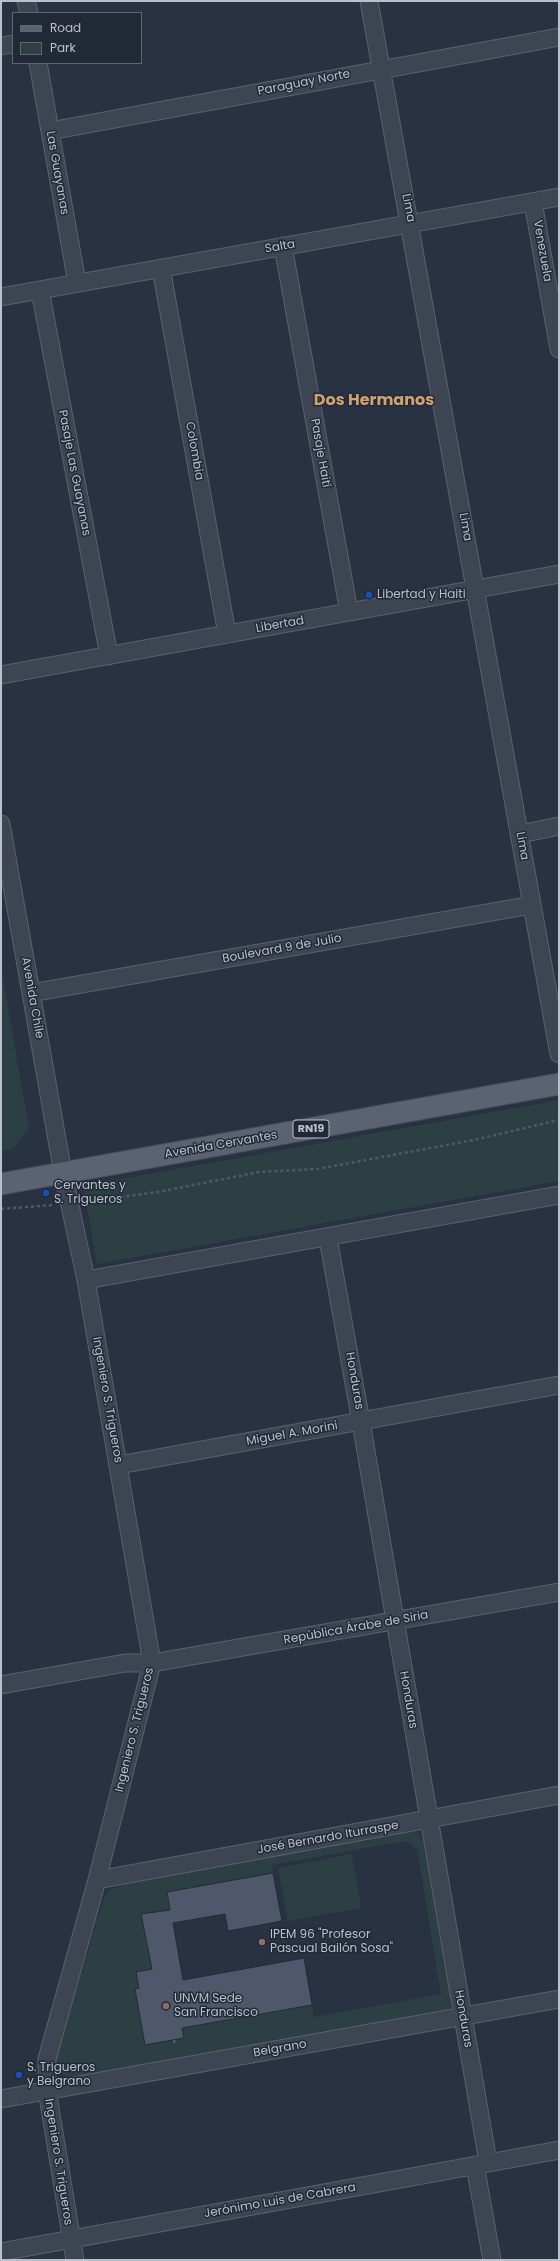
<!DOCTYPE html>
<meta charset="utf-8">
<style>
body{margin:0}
#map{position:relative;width:560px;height:2261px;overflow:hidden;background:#293242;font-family:Poppins,sans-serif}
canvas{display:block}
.frame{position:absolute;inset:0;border:2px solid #bac0cc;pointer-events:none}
.legend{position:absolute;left:12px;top:12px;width:130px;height:52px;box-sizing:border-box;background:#212937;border:1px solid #5e6573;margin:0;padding:5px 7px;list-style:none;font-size:12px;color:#bac0cc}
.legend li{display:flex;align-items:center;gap:8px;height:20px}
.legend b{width:20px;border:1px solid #5e6573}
</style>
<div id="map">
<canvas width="560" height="2261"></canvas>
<div class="frame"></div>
<ul class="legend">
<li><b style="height:5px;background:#5b6372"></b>Road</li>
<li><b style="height:11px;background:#2c4044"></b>Park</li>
</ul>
</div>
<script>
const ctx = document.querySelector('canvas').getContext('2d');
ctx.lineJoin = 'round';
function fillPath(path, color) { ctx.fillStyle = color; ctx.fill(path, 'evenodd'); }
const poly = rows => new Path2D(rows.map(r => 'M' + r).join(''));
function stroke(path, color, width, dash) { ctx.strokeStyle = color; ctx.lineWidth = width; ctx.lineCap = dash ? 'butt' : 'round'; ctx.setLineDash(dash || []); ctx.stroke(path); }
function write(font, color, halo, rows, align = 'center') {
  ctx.font = font + ' Poppins,sans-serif'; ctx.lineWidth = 3; ctx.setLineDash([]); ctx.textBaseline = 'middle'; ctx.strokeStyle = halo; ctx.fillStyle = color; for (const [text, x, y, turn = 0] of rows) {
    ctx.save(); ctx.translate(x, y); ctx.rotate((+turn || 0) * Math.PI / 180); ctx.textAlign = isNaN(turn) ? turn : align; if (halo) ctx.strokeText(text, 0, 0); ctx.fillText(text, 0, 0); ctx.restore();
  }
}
const green = poly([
 [1,967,29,1128,13,1149,1,1151],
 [559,1100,559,1181,97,1264,83,1186],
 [407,1829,418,1833,423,1842,451,2001,450,2009,447,2012,70,2078,59,2072,56,2064,57,2055,104,1898,109,1891,123,1885],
 [406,1841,417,1849,441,1994,314,2017,312,2005,188,2027,185,2013,180,2013,184,2038,145,2045,135,1989,139,1988,136,1972,152,1969,141,1914,170,1910,167,1892,273,1873,272,1865],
 [352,1854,361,1908,288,1921,278,1868]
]);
const building = poly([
 [273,1873,282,1921,228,1931,225,1914,173,1923,183,1980,304,1958,312,2005,182,2028,184,2038,145,2045,135,1989,139,1988,136,1972,152,1969,141,1914,170,1910,167,1892,273,1873]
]);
const path = poly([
 [85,1202,158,1192,259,1172,317,1169,474,1140,559,1120],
 [1,1209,54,1205],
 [174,2040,175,2045]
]);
const minor = poly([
 [26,1,29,13],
 [369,1,559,1054],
 [1,46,13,44],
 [38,63,77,283],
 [50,131,559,37],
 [533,202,559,349],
 [283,246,349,612],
 [161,268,227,634],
 [40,290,109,656],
 [1,297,559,197],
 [1,675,559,574],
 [1,824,63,1173,86,1280,152,1663,97,1880,47,2059,47,2090,75,2260],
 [520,834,559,826],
 [31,993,532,905],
 [328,1238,361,1422,488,2162],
 [86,1280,559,1195],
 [119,1465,559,1385],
 [1,1685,125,1663,152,1663,559,1592],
 [97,1880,559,1795],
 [1,2099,559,1999],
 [475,2165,492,2260],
 [1,2252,559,2150]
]);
const major = poly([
 [1,1184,559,1084]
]);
const markers = [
 [369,595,4,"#1a4fb4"],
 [46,1193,4,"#1a4fb4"],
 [262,1942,4,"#8d6e63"],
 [166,2006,4,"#8d6e63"],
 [19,2075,4,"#1a4fb4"]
];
const shields = [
 [311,1129,36]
];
const shieldNames = [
 ["RN19",311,1129]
];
const streetNames = [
 ["Paraguay Norte",304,83,-11],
 ["Las Guayanas",57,173,80],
 ["Lima",408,208,79],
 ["Salta",280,247,-10],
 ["Venezuela",542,251,80],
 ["Colombia",194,451,80],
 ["Pasaje Haití",320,453,80],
 ["Pasaje Las Guayanas",74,473,79],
 ["Lima",465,527,80],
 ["Libertad",280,625,-10],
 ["Lima",522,846,80],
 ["Boulevard 9 de Julio",282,949,-10],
 ["Avenida Chile",32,998,80],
 ["Avenida Cervantes",221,1145,-10],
 ["Honduras",354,1381,80],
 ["Ingeniero S. Trigueros",107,1400,80],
 ["Miguel A. Morini",292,1434,-10],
 ["República Árabe de Siria",356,1628,-10],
 ["Honduras",408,1700,80],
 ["Ingeniero S. Trigueros",135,1730,-76],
 ["José Bernardo Iturraspe",328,1838,-10],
 ["Honduras",463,2019,80],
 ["Belgrano",280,2049,-10],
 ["Ingeniero S. Trigueros",58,2162,81],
 ["Jerónimo Luis de Cabrera",280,2201,-10]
];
const poiNames = [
 ["Libertad y Haiti",377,595],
 ["Cervantes y",54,1186],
 ["S. Trigueros",54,1200],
 ["IPEM 96 \"Profesor",270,1935],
 ["Pascual Bailón Sosa\"",270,1949],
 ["UNVM Sede",174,1999],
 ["San Francisco",174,2013],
 ["S. Trigueros",27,2068],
 ["y Belgrano",27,2082]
];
const districtNames = [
 ["Dos Hermanos",374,401]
];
fillPath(green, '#2c4044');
fillPath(building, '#4f586b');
stroke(building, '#242b39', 1);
stroke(minor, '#5b626f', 19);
stroke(major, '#474d5b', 23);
stroke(path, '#4b5d62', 2.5, [3, 3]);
stroke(minor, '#3d4452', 17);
stroke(major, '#5b6372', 21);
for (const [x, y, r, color] of markers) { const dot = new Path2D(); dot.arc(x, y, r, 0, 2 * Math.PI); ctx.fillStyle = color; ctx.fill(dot); stroke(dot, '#212937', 1.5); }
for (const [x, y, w] of shields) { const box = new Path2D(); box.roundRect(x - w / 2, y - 9, w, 18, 3); ctx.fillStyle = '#212937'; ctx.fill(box); stroke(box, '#bac0cc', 1); }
write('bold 11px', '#bac0cc', null, shieldNames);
write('12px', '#bac0cc', '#212937', streetNames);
write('12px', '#bac0cc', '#212937', poiNames, 'left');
write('bold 16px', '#d1a170', '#212937', districtNames);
</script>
